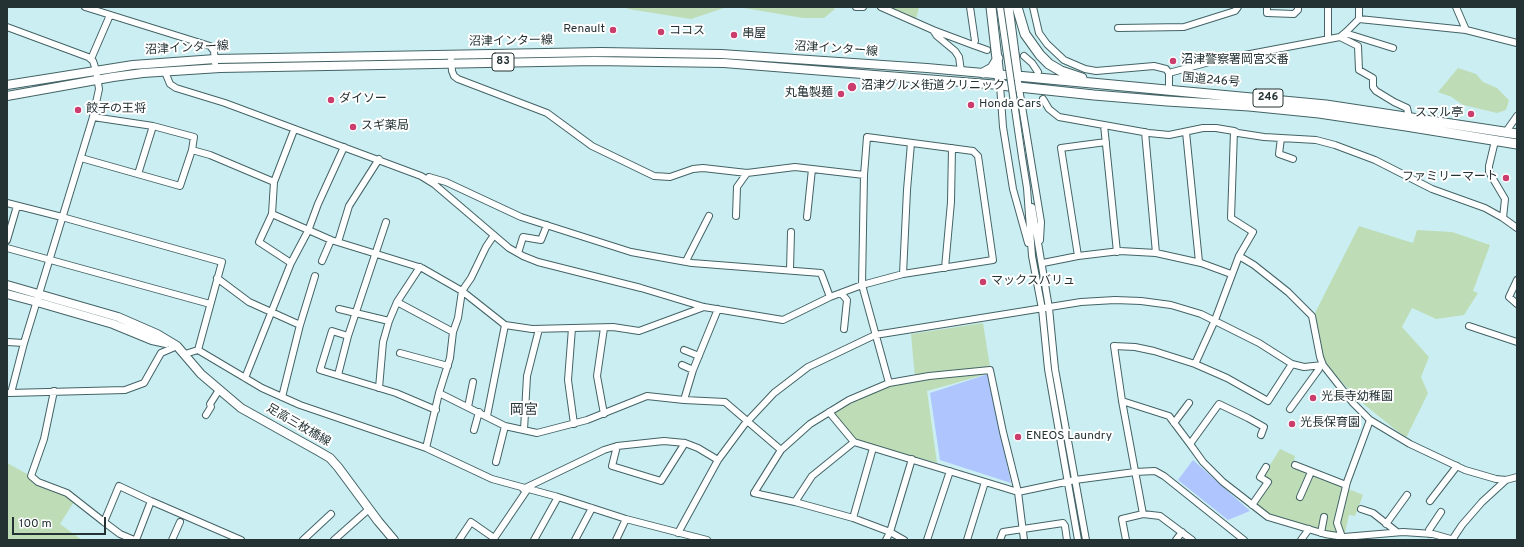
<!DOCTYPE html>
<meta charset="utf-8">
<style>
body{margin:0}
#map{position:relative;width:1524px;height:547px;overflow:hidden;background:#cbeef2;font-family:Overpass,sans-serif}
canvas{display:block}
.frame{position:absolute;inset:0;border:8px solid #243233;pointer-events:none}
.scale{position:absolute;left:12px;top:517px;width:94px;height:18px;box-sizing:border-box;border:2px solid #243233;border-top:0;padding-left:5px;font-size:12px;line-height:14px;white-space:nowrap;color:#243233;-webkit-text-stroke:3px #fff;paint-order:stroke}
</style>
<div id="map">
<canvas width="1524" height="547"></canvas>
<div class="frame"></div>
<div class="scale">100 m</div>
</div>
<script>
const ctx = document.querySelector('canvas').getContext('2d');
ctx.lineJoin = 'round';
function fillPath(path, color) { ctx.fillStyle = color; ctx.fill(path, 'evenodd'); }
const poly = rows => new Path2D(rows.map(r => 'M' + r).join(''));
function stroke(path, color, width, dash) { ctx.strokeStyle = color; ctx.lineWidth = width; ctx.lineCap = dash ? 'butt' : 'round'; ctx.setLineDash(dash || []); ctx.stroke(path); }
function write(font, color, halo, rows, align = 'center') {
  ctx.font = font + ' Overpass,"Noto Sans JP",sans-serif'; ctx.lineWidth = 4; ctx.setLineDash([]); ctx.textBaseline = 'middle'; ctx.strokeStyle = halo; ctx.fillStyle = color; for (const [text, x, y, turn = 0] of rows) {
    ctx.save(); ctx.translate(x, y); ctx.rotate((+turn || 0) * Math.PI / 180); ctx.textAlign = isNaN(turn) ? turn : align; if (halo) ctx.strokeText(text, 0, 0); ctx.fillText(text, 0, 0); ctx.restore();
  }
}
const green = poly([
 [626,7,727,7,691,19,628,9],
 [738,7,831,7,835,9,824,18,803,18],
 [850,7,919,7,916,19,882,7,861,9],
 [1458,68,1476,74,1483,82,1497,88,1509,100,1506,110,1497,113,1472,107,1463,105,1450,96,1449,96,1438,92],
 [1359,226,1413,243,1417,230,1452,232,1490,245,1473,291,1478,293,1464,315,1436,319,1412,308,1402,327,1429,357,1421,377,1428,393,1406,438,1356,398,1327,365,1314,330,1318,327,1314,315],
 [983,323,991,373,927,391,937,463,854,440,832,413,890,384,915,378,911,334],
 [1280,449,1295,456,1293,466,1363,495,1355,516,1349,515,1344,537,1271,516,1257,505,1271,483,1263,476],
 [7,463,75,500,60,524,82,540,7,540]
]);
const water = poly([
 [988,374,1011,483,940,460,930,393],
 [1193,460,1250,511,1228,520,1178,480]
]);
const minorTunnel = poly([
 [987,50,1024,56]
]);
const minor = poly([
 [85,7,210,46,214,51,215,63],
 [856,7,863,7],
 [881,7,933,30],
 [1033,7,1039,33,1047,44,1064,60,1085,69,1096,71,1154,66,1166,69,1169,73,1169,89],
 [1267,7,1267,13,1294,14,1298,10,1298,7],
 [1456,7,1466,30],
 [1359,19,1466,30,1517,43],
 [7,27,88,57,93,61,96,70,99,89,93,117,24,343,11,393],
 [1118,28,1184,27,1235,11,1238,7],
 [1345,33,1393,48],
 [1340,37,1358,46,1359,70,1373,78,1373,87,1376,91,1394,102,1407,108,1409,117],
 [1328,39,1328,7],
 [973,45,987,50],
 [1024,56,1032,63,1038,72],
 [91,59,110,15],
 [451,60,452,71,454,76,458,79,547,113,592,146,654,176,670,177,693,169,703,168,747,173,795,167,864,175],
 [961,71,959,57,955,51,937,36,933,30,973,45,975,41,970,7],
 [165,72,170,84,176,88,225,103,421,176,434,184,509,248,523,256,538,262,641,288,704,307,783,320,830,297,862,285,903,274,993,260,978,156,973,151,867,137,864,175,862,285,889,383],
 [1169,73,1213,61,1340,37,1347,31,1359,19,1359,7],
 [1017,76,1041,222,1040,240],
 [1000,85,1003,127,1013,189,1028,243],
 [1043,99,1049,109,1059,117,1149,133,1169,135,1203,128,1216,128,1234,131,1238,133,1264,137,1316,140,1335,145,1375,160,1432,189,1485,208,1503,218,1517,228],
 [1104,125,1117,252],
 [1234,131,1231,218,1253,232,1239,256,1215,320,1195,364,1227,378,1268,401,1292,364],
 [1145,132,1156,253],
 [1186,132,1199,262],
 [1505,133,1517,116],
 [1281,138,1279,154,1293,159],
 [1495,141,1489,166,1489,172,1505,199,1503,218],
 [192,150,210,155,274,182],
 [1022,157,1027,188,1032,256,1042,309,1048,369,1078,540],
 [81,158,180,186,192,150,194,137,153,126,93,117],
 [138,174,153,126],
 [429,177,446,182,521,217,631,252,692,263,821,273,830,297],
 [7,203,62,217,222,262,198,350],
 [1032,207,1049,308,1055,369,1086,540],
 [272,214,331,240,422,268,462,291,505,325,532,329,613,327,639,331,704,307],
 [736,216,737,187,747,173],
 [807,217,812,169],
 [494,235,486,247,471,278,462,291,458,318,453,332,450,358,439,393,505,426,537,433,587,420,647,396,684,400,725,402,781,450],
 [7,240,17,206],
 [338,242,349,206,379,159],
 [7,248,210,304],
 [518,253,523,237,541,240,547,225],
 [1078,256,1061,148,1106,142],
 [1239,256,1254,265,1288,292,1312,316,1320,357,1323,365,1353,403,1370,420,1410,444,1465,470,1496,479,1506,480,1517,477],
 [322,261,331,240],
 [686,261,709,216],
 [291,263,259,242,272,214,274,182,294,130],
 [1043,263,1078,256,1120,251,1156,253,1201,263,1231,274],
 [945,268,951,202,952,148],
 [790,270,791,232],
 [903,274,907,190,911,143],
 [217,278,249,302,300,325],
 [1517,280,1509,297,1517,304],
 [841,293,847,300,844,329],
 [397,302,453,332],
 [339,309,389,321],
 [1469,326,1517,342],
 [572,328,568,380,574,424],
 [604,328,597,376,604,414],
 [348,336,332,331,320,370,396,393,436,410],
 [7,342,24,343],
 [684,350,699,356],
 [400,353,448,366],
 [185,354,198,350,262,388,300,405,426,448,492,479,558,497,626,519,707,540],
 [682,365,693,370],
 [338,375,348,336,386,222],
 [245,378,291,263,308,231,318,204,344,147],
 [379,388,383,342,389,321,397,302,420,267],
 [54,391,44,439,31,476,38,482,67,493,104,522,119,486,151,501,241,540],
 [9,393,125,390,144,383,161,353,177,346],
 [282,397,300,325,315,276],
 [684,400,693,370,718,309],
 [1122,401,1169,416,1190,444,1203,462,1223,482,1268,517,1325,534,1344,537,1403,532,1433,534,1454,540],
 [468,407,473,382],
 [1290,409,1319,369,1317,366],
 [829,412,854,442,1018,492,1075,480,1135,472,1155,471,1164,476,1244,540],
 [206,415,211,407,210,404,219,390],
 [487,416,505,325],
 [1174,423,1189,403],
 [474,430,479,412],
 [524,430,527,376,539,329],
 [1190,444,1219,404,1248,418,1264,427,1261,435],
 [617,446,612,466,661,481,685,443],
 [426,448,439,393],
 [496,462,505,426],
 [1295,465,1346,485],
 [523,489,604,450,617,446,664,441,685,443,698,448,718,460],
 [1300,497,1311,472],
 [1430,501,1457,466],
 [795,502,812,476,854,442],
 [1252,505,1268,482,1260,477,1266,467],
 [1361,509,1373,513,1397,532],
 [1143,514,1122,401,1114,346,1135,347,1154,351,1195,364],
 [853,518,873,448],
 [104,522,120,534,134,540],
 [1386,524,1407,495],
 [678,533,718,460,744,425,774,393,808,367,875,335,1081,302,1115,300,1141,301,1171,305,1201,314,1259,343,1292,364,1304,367,1323,365],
 [1321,533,1324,517],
 [1430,534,1429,530,1441,512],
 [1342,537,1337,523,1347,482,1370,420],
 [136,540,151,501],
 [172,540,180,522],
 [303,540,331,514],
 [334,540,369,509],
 [459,540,471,522,494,538],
 [493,540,527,490],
 [534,540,558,497],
 [575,540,592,508],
 [616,540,626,519],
 [886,540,890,532,912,459],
 [904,540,890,532,853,518,795,502,754,493,781,450,810,424,849,400,889,383,929,376,990,370,1003,432,1018,492,1024,540],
 [927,540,950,471],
 [967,540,985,482],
 [1000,540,1003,532,1063,523,1065,526,1067,540],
 [1126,540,1122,519,1143,514,1160,516,1192,540],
 [1176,540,1182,532],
 [1301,540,1309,529],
 [1452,540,1462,525,1482,502,1506,480]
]);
const major = poly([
 [7,85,133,65,215,59,601,52,721,54,927,68,1017,76],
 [7,96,113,77,143,73,220,68,594,61,724,63,1000,85],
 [7,285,118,317,157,334,177,346,201,374,241,408,318,451,330,458,338,467,378,521,394,540],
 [7,294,37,302,113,324,152,340,166,343]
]);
const highway = poly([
 [991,7,1000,85,1094,95,1167,101,1249,106,1319,113,1406,126,1517,144],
 [1008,7,1017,76,1326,105,1517,134],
 [1017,7,1025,34,1040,55,1049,64,1061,71,1082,78],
 [983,73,992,68,998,58]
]);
const minorBridge = poly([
 [1000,7,1022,157]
]);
const markers = [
 [613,30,4,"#ca3d6d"],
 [661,32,4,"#ca3d6d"],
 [734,35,4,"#ca3d6d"],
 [1173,61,4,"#ca3d6d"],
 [852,87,5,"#ca3d6d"],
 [841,94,4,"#ca3d6d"],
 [331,100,4,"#ca3d6d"],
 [971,105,4,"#ca3d6d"],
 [78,110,4,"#ca3d6d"],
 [1471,114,4,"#ca3d6d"],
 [353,127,4,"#ca3d6d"],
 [1506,178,4,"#ca3d6d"],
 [983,282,4,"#ca3d6d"],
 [1313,398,4,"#ca3d6d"],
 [1292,424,4,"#ca3d6d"],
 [1018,437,4,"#ca3d6d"]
];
const shields = [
 [503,62,22],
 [1268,98,30]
];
const shieldNames = [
 ["83",503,62],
 ["246",1268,98]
];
const poiNames = [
 ["Renault",605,30,"right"],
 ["ココス",669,32],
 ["串屋",742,35],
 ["沼津警察署岡宮交番",1181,61],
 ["沼津グルメ街道クリニック",861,87],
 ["丸亀製麺",833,94,"right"],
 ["ダイソー",339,100],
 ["Honda Cars",979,105],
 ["餃子の王将",86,110],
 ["スマル亭",1463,114,"right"],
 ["スギ薬局",361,127],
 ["ファミリーマート",1498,178,"right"],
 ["マックスバリュ",991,282],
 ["光長寺幼稚園",1321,398],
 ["光長保育園",1300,424],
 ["ENEOS Laundry",1026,437]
];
const streetNames = [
 ["沼津インター線",511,42,-1],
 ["沼津インター線",187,49,-3],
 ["沼津インター線",836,50,4],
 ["国道246号",1211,81,5],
 ["足高三枚橋線",298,426,30]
];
const quarterNames = [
 ["岡宮",524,411]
];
fillPath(green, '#beddb6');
fillPath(water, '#afc5fe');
stroke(minorTunnel, '#aac8cc', 6, [6, 3]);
stroke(minor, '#436366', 8);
stroke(major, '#436366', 10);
stroke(highway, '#436366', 11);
stroke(minor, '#fff', 6);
stroke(major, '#fff', 8);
stroke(highway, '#fff', 9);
stroke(minorBridge, '#436366', 8, []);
stroke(minorBridge, '#fff', 6);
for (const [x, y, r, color] of markers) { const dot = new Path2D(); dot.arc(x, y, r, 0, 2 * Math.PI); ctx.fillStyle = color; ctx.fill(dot); stroke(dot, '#fff', 1.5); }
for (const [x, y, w] of shields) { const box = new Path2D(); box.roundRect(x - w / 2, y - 9, w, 18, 3); ctx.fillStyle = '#fff'; ctx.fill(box); stroke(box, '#243233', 1); }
write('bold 11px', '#243233', null, shieldNames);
write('12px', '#243233', '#fff', poiNames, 'left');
write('12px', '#243233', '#fff', streetNames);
write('14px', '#243233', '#fff', quarterNames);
</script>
